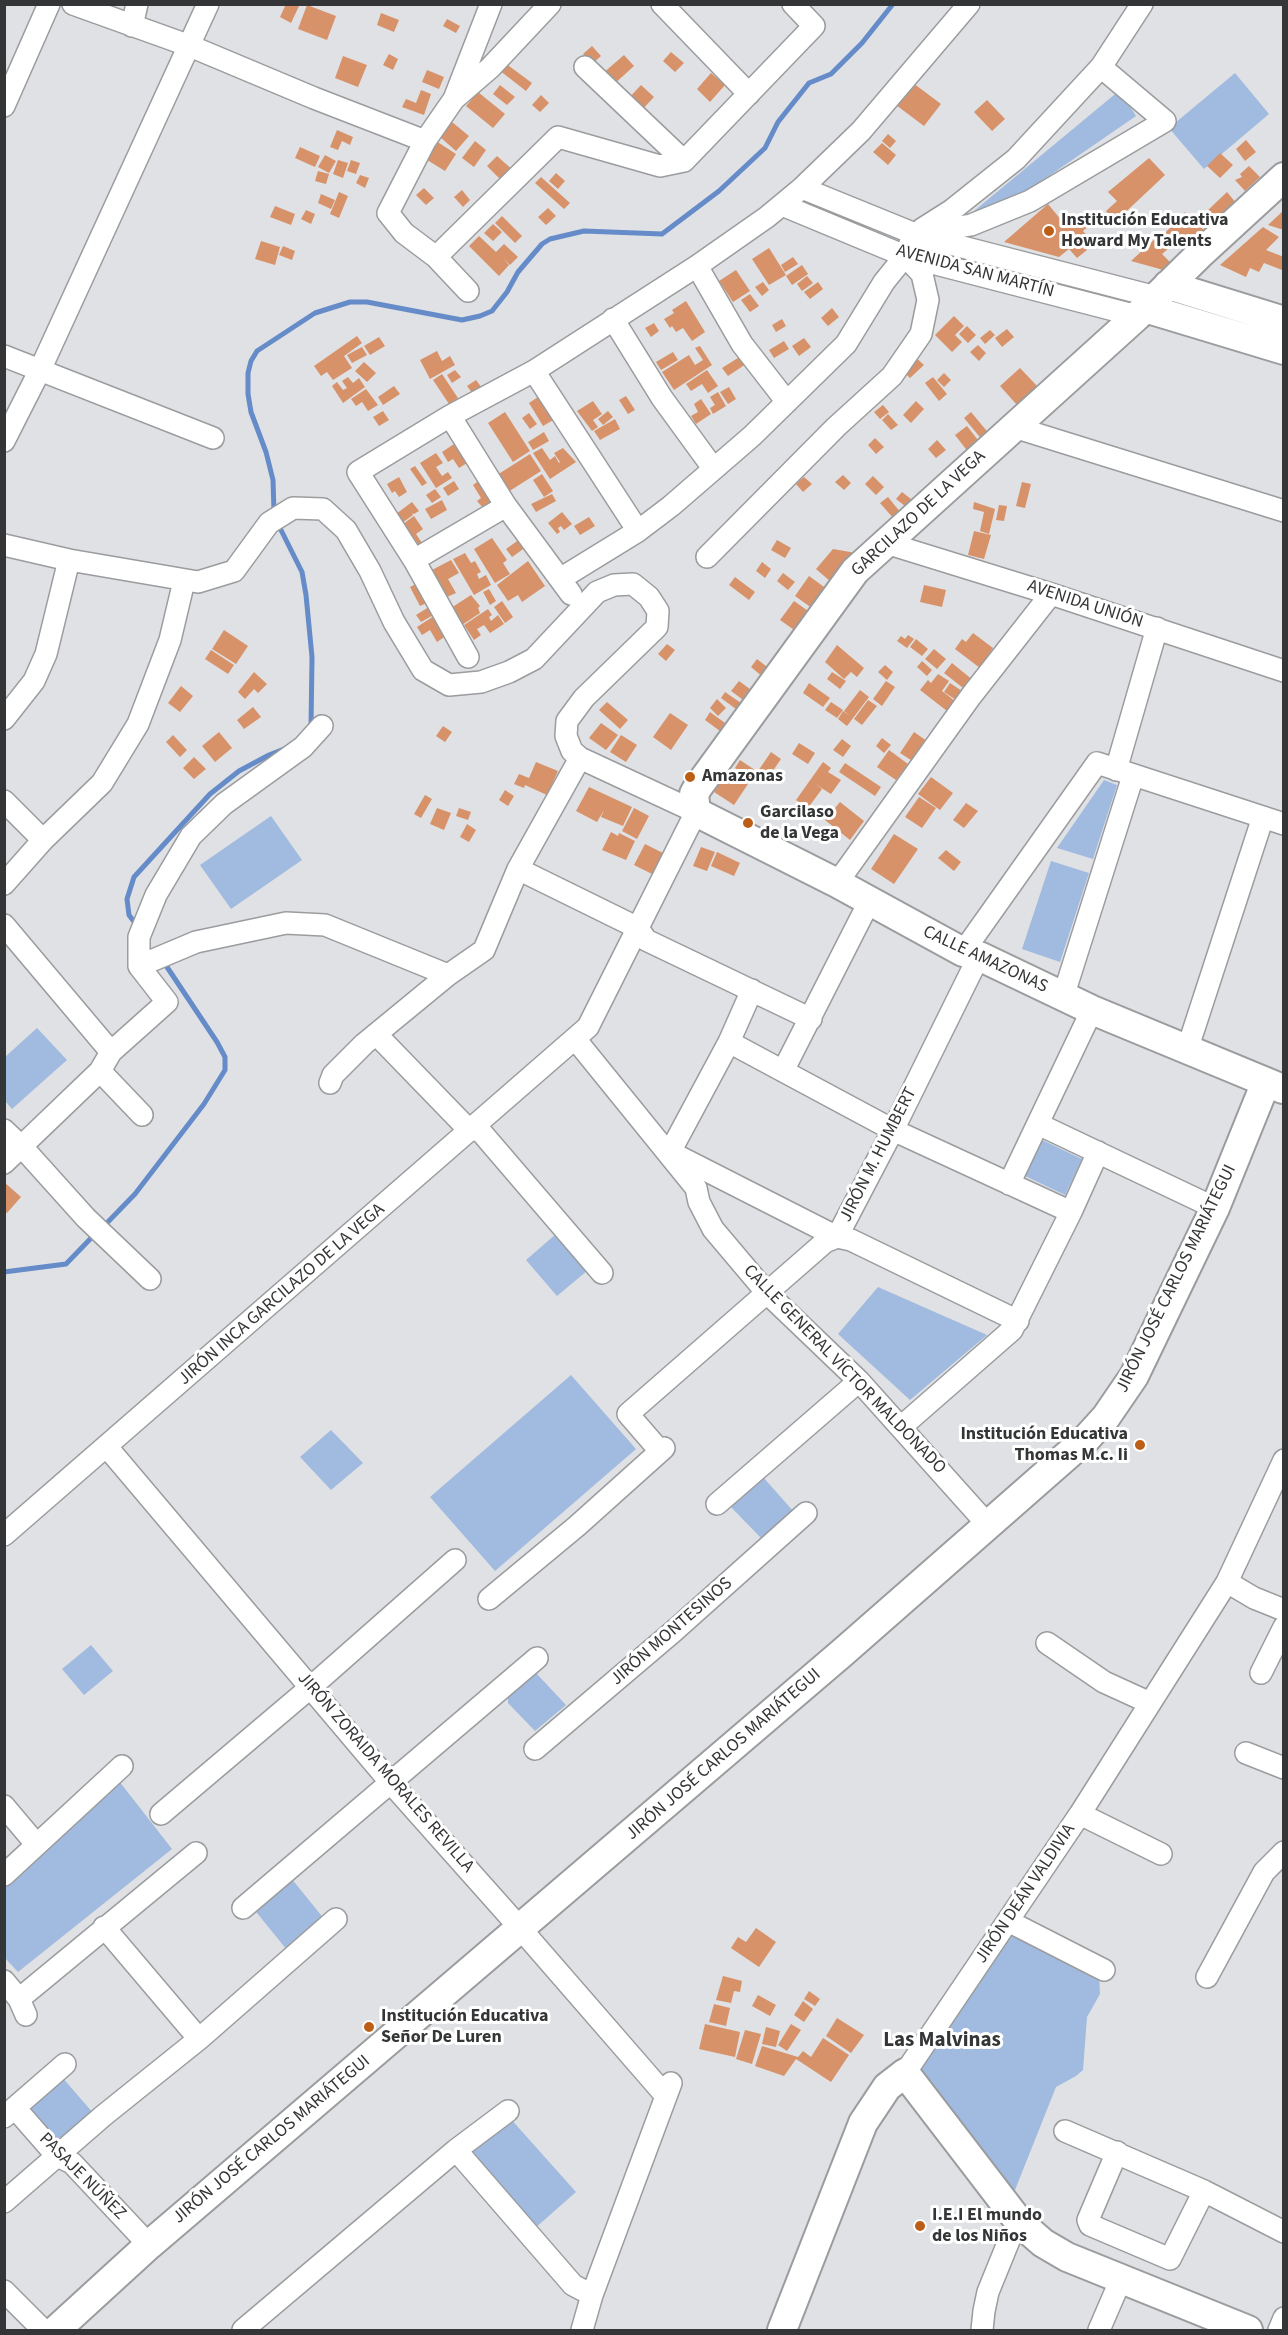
<!DOCTYPE html>
<meta charset="utf-8">
<style>
body{margin:0}
#map{position:relative;width:1288px;height:2335px;overflow:hidden;background:#dfe1e4;font-family:"Source Sans 3",sans-serif}
canvas{display:block}
.frame{position:absolute;inset:0;border:6px solid #343536;pointer-events:none}
</style>
<div id="map">
<canvas width="1288" height="2335"></canvas>
<div class="frame"></div>
</div>
<script>
const ctx = document.querySelector('canvas').getContext('2d');
ctx.lineJoin = 'round';
function fillPath(path, color) { ctx.fillStyle = color; ctx.fill(path, 'evenodd'); }
const poly = rows => new Path2D(rows.map(r => 'M' + r).join(''));
function stroke(path, color, width, dash) { ctx.strokeStyle = color; ctx.lineWidth = width; ctx.lineCap = dash ? 'butt' : 'round'; ctx.setLineDash(dash || []); ctx.stroke(path); }
function write(font, color, halo, rows, align = 'center') {
  ctx.font = font + ' "Source Sans 3",sans-serif'; ctx.lineWidth = 6; ctx.setLineDash([]); ctx.textBaseline = 'middle'; ctx.strokeStyle = halo; ctx.fillStyle = color; for (const [text, x, y, turn = 0] of rows) {
    ctx.save(); ctx.translate(x, y); ctx.rotate((+turn || 0) * Math.PI / 180); ctx.textAlign = isNaN(turn) ? turn : align; if (halo) ctx.strokeText(text, 0, 0); ctx.fillText(text, 0, 0); ctx.restore();
  }
}
const green = poly([
 [1235,73,1269,114,1204,169,1169,128],
 [1120,90,1136,116,1030,189,968,216],
 [926,246,1126,296,1124,304,924,253],
 [1104,780,1117,785,1093,859,1057,848],
 [271,816,302,860,231,909,200,865],
 [1051,861,1089,873,1060,962,1022,949],
 [37,1028,67,1060,12,1109,5,1101,5,1057],
 [1040,1139,1082,1159,1065,1195,1023,1175],
 [556,1234,588,1270,557,1296,526,1260],
 [878,1287,987,1335,910,1400,838,1334],
 [571,1375,636,1449,495,1571,430,1497],
 [331,1430,363,1463,331,1490,300,1457],
 [763,1477,794,1512,762,1539,729,1505],
 [91,1645,113,1671,84,1695,62,1669],
 [536,1673,566,1705,535,1731,508,1703,508,1697],
 [119,1781,172,1849,18,1972,5,1958,5,1888],
 [291,1878,325,1920,287,1950,253,1908],
 [1014,1932,1099,1974,1100,1994,1087,2017,1083,2070,1076,2076,1056,2087,1011,2200,909,2056,983,1944],
 [61,2076,94,2114,56,2146,23,2108],
 [509,2117,576,2192,534,2229,467,2154]
]);
const stream = poly([
 [274,512,273,480,266,452,251,412,248,394,248,373,251,361,257,351,315,313,350,302,367,302,462,320,480,316,492,311,507,292,518,272,542,244,550,239,584,231,662,234,719,191,765,148,778,122,809,83,831,74,862,43,893,4],
 [278,524,302,572,306,595,312,657,311,727],
 [138,927,129,915,127,899,134,877,210,794,239,771,269,755,284,749],
 [103,1227,135,1194,204,1104,225,1070,225,1057,217,1042,163,961],
 [4,1272,66,1264,96,1233]
]);
const building = poly([
 [286,4,300,4,291,23,280,17],
 [307,5,336,16,327,40,298,29],
 [381,13,399,20,394,32,377,25],
 [447,19,460,26,456,33,443,26],
 [592,46,601,56,592,64,583,54],
 [671,52,684,63,675,72,663,61],
 [389,54,398,59,393,70,383,65],
 [624,55,634,66,612,86,601,75],
 [343,56,367,65,358,87,335,78],
 [505,63,532,83,526,91,499,70],
 [427,70,444,77,439,89,422,82],
 [711,73,725,85,710,102,697,89],
 [913,83,941,104,924,126,896,105],
 [500,85,515,97,507,105,493,94],
 [641,85,654,97,640,112,627,100],
 [421,90,431,94,424,115,402,107,406,99,416,103],
 [478,92,505,114,493,128,466,106],
 [541,95,549,103,540,112,532,105],
 [987,100,1005,119,992,131,974,112],
 [452,122,469,136,456,151,440,137],
 [337,130,353,137,350,145,342,141,338,150,330,147],
 [888,134,896,141,890,148,882,141],
 [1246,140,1256,152,1245,161,1236,149],
 [436,141,456,154,445,171,424,158],
 [475,141,486,150,474,167,462,158],
 [882,143,896,155,888,165,873,152],
 [300,147,320,156,315,167,295,158],
 [1220,153,1233,165,1220,178,1207,166],
 [325,155,336,161,329,173,318,167],
 [497,156,514,171,502,181,487,166],
 [1149,158,1165,175,1115,222,1106,211,1117,201,1108,192],
 [338,160,348,163,343,178,333,174],
 [351,160,360,163,356,174,347,171],
 [1249,166,1260,177,1245,191,1235,180,1242,177,1240,174],
 [318,171,329,174,326,184,315,181],
 [556,173,565,181,558,189,549,181],
 [360,175,369,178,365,188,356,183],
 [541,177,570,203,564,209,535,183],
 [424,188,434,198,426,205,416,195],
 [462,190,470,200,463,207,454,197],
 [339,192,348,196,339,218,330,214],
 [1227,192,1237,204,1216,223,1206,212],
 [321,194,335,200,331,209,318,203],
 [1048,204,1062,221,1072,213,1078,220,1085,214,1092,223,1083,231,1090,239,1082,245,1087,250,1077,258,1069,249,1059,257,1004,242],
 [275,206,295,214,291,225,270,217],
 [548,208,556,216,546,225,538,217],
 [306,210,315,214,311,224,301,219],
 [1284,210,1284,230,1268,225],
 [1185,212,1206,232,1186,253,1165,233],
 [502,216,522,236,515,243,495,223],
 [493,224,502,232,493,241,484,233],
 [1263,227,1279,237,1266,250,1284,257,1282,270,1264,263,1259,272,1250,268,1246,277,1220,265],
 [479,236,496,252,504,244,518,257,510,265,503,258,509,265,499,276,469,246],
 [1158,236,1169,248,1162,254,1173,265,1167,271,1131,261],
 [261,241,280,247,275,265,255,259],
 [283,246,295,251,292,260,279,255],
 [769,248,786,275,769,285,752,259],
 [793,257,798,264,785,272,781,265],
 [802,265,808,274,792,285,786,276],
 [736,270,750,291,733,302,719,281],
 [807,276,813,283,802,291,797,284],
 [763,282,769,290,762,296,755,287],
 [818,282,823,289,810,299,804,292],
 [750,294,759,306,750,312,741,300],
 [686,301,705,332,692,341,683,328,676,332,672,326,670,328,664,319,674,313,672,310],
 [832,308,839,317,828,326,821,318],
 [954,316,964,326,955,335,962,342,952,352,935,335],
 [782,319,786,326,776,332,772,325],
 [654,323,659,331,651,337,645,328],
 [967,326,976,335,968,343,959,334],
 [1007,329,1014,337,1002,347,995,338],
 [990,330,995,335,985,344,980,338],
 [357,336,362,343,344,356,352,368,333,380,327,372,321,376,314,366],
 [379,337,385,346,370,355,364,346],
 [804,338,811,347,799,356,792,346],
 [784,341,789,349,774,358,769,350],
 [978,345,986,353,979,361,970,352],
 [700,346,712,365,674,390,662,372,689,355,695,365,703,360,695,348],
 [362,347,367,355,352,363,347,355],
 [437,351,442,361,450,356,455,365,430,379,420,360],
 [673,352,678,360,661,370,656,362],
 [912,354,924,365,910,378,899,367],
 [741,356,746,364,728,376,722,368],
 [364,362,376,373,367,382,355,371],
 [1020,368,1038,387,1017,405,1000,386],
 [455,370,461,377,452,383,447,375],
 [707,370,718,386,708,393,702,384,691,391,686,384],
 [944,373,951,380,944,387,937,380],
 [442,374,458,398,449,404,433,380],
 [348,377,353,383,359,378,365,387,343,403,332,386,337,382,343,390,347,388,342,381],
 [933,377,947,394,939,401,925,383],
 [476,380,482,388,473,394,467,386],
 [394,386,400,394,383,405,378,397],
 [729,387,736,399,728,404,720,392],
 [366,389,378,405,368,411,362,402,356,406,351,399],
 [718,392,726,406,713,414,710,408,715,405,710,397],
 [544,393,560,416,543,426,529,403],
 [626,396,635,410,628,414,619,400],
 [701,399,711,414,696,424,691,416,698,412,694,404],
 [593,401,602,414,593,420,598,427,592,431,577,411],
 [916,401,924,409,911,423,903,415],
 [883,405,889,412,880,419,874,412],
 [383,411,389,420,379,426,373,417],
 [608,411,613,417,603,425,598,419],
 [505,412,530,451,513,462,488,423],
 [971,412,991,436,984,442,964,418],
 [529,413,537,424,530,429,522,418],
 [888,414,898,425,891,430,882,420],
 [615,419,620,429,600,440,594,431],
 [967,426,981,444,969,453,955,435],
 [544,432,549,441,533,450,528,442],
 [875,438,884,447,876,454,868,445],
 [937,440,946,450,936,458,928,449],
 [457,442,463,451,460,453,467,463,459,468,453,459,448,462,442,452],
 [542,448,550,460,555,456,559,463,560,462,554,453,563,448,576,462,550,479,533,453],
 [436,453,443,463,436,467,442,476,448,472,452,478,436,488,420,463],
 [530,454,541,471,508,492,497,475],
 [415,466,427,483,422,486,410,469],
 [542,474,553,491,544,497,533,480],
 [843,475,851,483,844,490,835,482],
 [873,476,884,487,876,495,865,484],
 [399,477,407,492,399,497,395,491,392,493,387,484],
 [804,477,812,484,803,492,796,484],
 [481,479,489,492,485,494,492,503,484,509,477,501,481,498,473,485],
 [454,481,459,489,448,496,443,488],
 [1022,482,1031,484,1025,508,1016,506],
 [435,489,441,497,432,503,426,495],
 [902,492,911,499,905,506,896,499],
 [552,494,556,501,536,512,531,504],
 [888,497,901,513,894,519,880,503],
 [442,500,447,510,431,519,425,509],
 [412,502,419,511,414,514,412,513,413,515,402,523,396,514],
 [974,502,995,509,989,534,980,531,984,512,973,509],
 [999,505,1007,506,1004,521,996,520],
 [562,512,572,524,564,530,561,526,558,528,560,532,557,534,548,523],
 [414,516,423,529,416,534,422,543,419,545,403,524],
 [589,517,595,526,580,535,574,526],
 [974,531,991,535,984,559,968,555],
 [492,538,507,560,503,563,510,574,495,583,474,549],
 [520,539,526,547,512,557,506,549],
 [777,540,791,548,785,558,771,550],
 [833,549,856,553,831,582,816,569],
 [465,553,471,563,475,561,481,572,477,574,479,579,486,575,491,585,474,595,453,559],
 [451,560,459,573,448,579,456,593,447,597,432,570],
 [528,561,545,586,522,602,518,595,508,601,497,585],
 [762,562,771,569,765,578,756,571],
 [783,573,795,582,788,590,777,581],
 [809,576,831,592,816,611,795,596],
 [735,577,755,592,749,600,729,585],
 [420,582,429,602,420,606,410,587],
 [924,585,946,590,942,607,920,602],
 [489,589,496,601,490,605,483,592],
 [471,595,480,606,478,608,480,613,462,625,451,608],
 [502,601,513,617,505,623,494,607],
 [794,601,811,613,797,632,780,620],
 [432,605,437,613,421,622,416,615],
 [488,609,492,615,489,617,491,621,498,615,504,624,490,633,484,625,477,629,481,635,474,640,464,625],
 [437,614,450,633,437,642,430,630,422,635,417,627],
 [224,630,248,646,236,664,212,649],
 [973,633,993,648,980,668,955,649,962,639,966,642],
 [908,635,914,639,907,648,897,641,901,636,905,639],
 [916,639,928,649,922,656,910,647],
 [667,644,675,650,666,661,658,654],
 [837,645,864,668,857,677,851,672,844,679,825,662],
 [934,649,946,659,937,669,925,659],
 [211,650,234,665,228,674,205,659],
 [757,659,771,670,764,678,751,667],
 [922,661,932,670,927,676,917,667],
 [952,663,974,681,967,691,944,673],
 [885,665,893,672,887,680,878,672],
 [254,672,267,684,258,693,254,689,245,699,238,692],
 [832,672,846,681,840,689,827,679],
 [938,674,949,681,942,691,955,701,947,711,920,690,928,680,931,683],
 [739,681,754,692,746,702,731,691],
 [886,681,895,687,882,706,873,699],
 [809,683,830,698,823,707,803,693],
 [950,683,962,691,956,700,944,692],
 [181,686,193,696,180,712,168,703],
 [860,690,869,697,847,726,838,719,843,711,850,716,844,711],
 [725,692,741,703,736,709,721,698],
 [717,699,726,708,718,716,710,708],
 [868,700,877,706,862,725,854,719],
 [607,702,628,720,620,729,599,710],
 [831,702,843,710,837,718,825,710],
 [253,707,261,717,244,729,237,720],
 [710,712,725,723,720,731,705,720],
 [670,713,688,725,671,750,653,737],
 [601,723,618,735,606,750,589,738],
 [443,726,452,732,445,742,436,736],
 [219,732,232,748,215,762,202,746],
 [914,732,927,741,914,762,900,753],
 [173,735,187,750,180,757,166,742],
 [621,735,637,745,626,762,610,752],
 [882,738,891,745,884,753,876,746],
 [842,739,851,746,843,757,833,750],
 [799,743,815,753,808,764,792,754],
 [889,750,908,764,896,780,877,767],
 [771,752,781,759,768,778,758,771],
 [194,757,206,769,194,779,183,768],
 [740,760,755,770,750,778,735,768],
 [536,762,558,771,547,795,525,785,524,788,514,784,519,774,529,778],
 [823,762,831,768,828,772,841,780,831,794,815,784,822,789,808,808,796,800],
 [845,763,881,787,875,796,839,772],
 [728,771,748,784,734,805,714,792],
 [931,777,953,793,940,810,918,794],
 [589,787,632,807,623,826,601,817,604,810,597,822,576,811],
 [505,790,514,796,508,806,499,800],
 [425,795,432,799,421,818,414,814],
 [919,797,936,808,922,828,905,817],
 [840,802,864,821,850,840,825,820],
 [966,803,978,811,964,828,953,820],
 [437,808,451,813,444,830,430,824],
 [459,808,471,812,468,820,456,816],
 [634,808,649,816,637,839,622,831],
 [467,824,476,830,469,842,460,837],
 [611,832,618,836,619,833,635,841,626,860,602,850],
 [894,834,918,849,894,884,871,869],
 [645,844,665,854,654,875,634,865],
 [701,847,715,852,707,871,693,866],
 [946,850,961,862,954,871,938,858],
 [717,852,740,863,734,876,711,866],
 [4,1182,21,1197,7,1213,4,1211],
 [756,1928,776,1942,759,1967,731,1948,738,1937,746,1942],
 [723,1976,742,1981,740,1992,734,1991,731,2003,716,2000],
 [809,1991,820,1999,815,2006,804,1999],
 [758,1995,776,2005,770,2016,752,2006],
 [803,2001,813,2009,804,2022,794,2015],
 [714,2004,730,2008,726,2026,709,2022],
 [837,2018,864,2035,851,2053,826,2036],
 [705,2024,740,2032,735,2057,699,2049],
 [791,2024,801,2030,787,2051,778,2045],
 [766,2027,780,2031,776,2047,762,2044],
 [745,2030,761,2034,752,2064,736,2059],
 [823,2038,849,2055,831,2082,796,2059,784,2076,755,2066,762,2046,798,2057,803,2051,811,2057]
]);
const street = poly([
 [73,4,190,46,314,98,425,141],
 [662,4,749,94],
 [132,26,137,4],
 [585,67,684,161],
 [454,99,490,68,550,4],
 [4,106,49,4],
 [802,188,920,236,1156,297],
 [782,205,905,256,1137,316],
 [922,229,952,210,1016,159,1101,67,1142,4],
 [436,257,558,137,660,166,684,161,814,26,793,4],
 [697,266,742,344,787,402],
 [468,291,436,257,404,233,388,213,425,141,454,99,491,4],
 [613,319,662,398,713,468],
 [4,356,213,438],
 [534,371,638,531],
 [450,416,506,506,571,594],
 [1014,427,1284,511],
 [4,441,40,370,208,4],
 [886,543,1051,594,1284,671],
 [4,545,69,560,198,582,234,571,269,523,293,508,323,509,346,530,370,571,394,622,423,670,449,685,481,682,509,672,534,659,597,592,614,585,633,584,649,597,658,611,657,627,584,698,567,721,566,736,572,751,580,758,696,812,588,1027,4,1535],
 [707,557,836,427,892,376,921,334,928,300,922,274,905,256,914,234,971,225,1030,201,1165,121,1101,67],
 [414,560,506,506],
 [560,579,638,531,671,506,752,436,846,344,884,282,905,256],
 [468,657,414,560,358,472,450,416,534,371,697,266,767,217,802,188,861,131,969,4],
 [4,719,34,681,46,654,69,560],
 [1116,770,1157,628],
 [4,801,43,840],
 [518,869,638,928,646,940,811,1019],
 [837,883,971,696,1051,594],
 [4,884,43,840,102,783,138,724,170,640,184,581],
 [4,925,111,1052],
 [963,952,1097,763,1284,824],
 [139,966,196,942,286,923,325,925,448,975,484,950,518,869,580,758],
 [752,990,729,1042,670,1152,837,1237,851,1240,1018,1321],
 [1063,997,1133,776],
 [376,1034,470,1131],
 [576,1040,696,1188,699,1202,713,1229,767,1293,859,1381,988,1525],
 [729,1042,893,1130,1071,1212],
 [1187,1050,1263,817],
 [100,1071,142,1115],
 [783,1071,869,902],
 [330,1083,333,1075,364,1044,448,975],
 [1038,1124,1215,1208],
 [476,1126,602,1273],
 [4,1130,23,1148,86,1218,150,1279],
 [4,1163,100,1071,111,1052,167,1002,139,966,139,937,156,895,191,836,224,804,303,747,322,726],
 [1009,1184,1092,1010],
 [901,1427,1012,1330,1071,1212,1098,1152],
 [107,1447,391,1783,520,1928,666,2096],
 [660,1451,628,1414,825,1242,837,1237,893,1130,979,956],
 [717,1504,859,1381],
 [1227,1582,1254,1598,1284,1610],
 [489,1599,577,1526,664,1448],
 [1047,1643,1104,1682,1150,1703],
 [1261,1673,1284,1627],
 [535,1749,674,1631,806,1513],
 [1246,1753,1284,1768],
 [4,1806,36,1844],
 [161,1814,311,1687,455,1560],
 [1080,1814,1161,1854],
 [4,1875,122,1766],
 [243,1908,537,1658],
 [1008,1921,1104,1970],
 [104,1927,199,2039],
 [1207,1977,1264,1872,1284,1852],
 [4,1981,19,1999,26,2015],
 [19,1999,196,1853],
 [905,2073,1080,1814,1227,1582,1284,1460],
 [15,2108,57,2156,72,2163,149,2245],
 [4,2117,65,2064],
 [1065,2131,1204,2191,1284,2232],
 [456,2150,573,2285,592,2295],
 [1117,2152,1088,2220,1090,2225,1170,2259,1204,2191],
 [4,2202,103,2116,199,2039,336,1919],
 [4,2291,43,2330],
 [243,2330,456,2150,508,2111],
 [582,2330,592,2295,671,2083],
 [982,2330,984,2311,988,2292,1010,2238,1020,2223],
 [1099,2330,1121,2279],
 [1279,2330,1284,2318]
]);
const secondary = poly([
 [1168,285,1284,321],
 [1145,308,1284,350],
 [1283,1089,1092,1010,979,956,963,952,837,883,696,812,694,794,698,787,855,571,1137,316,1199,255,1284,177],
 [56,2330,149,2245,842,1653,1086,1439,1106,1417,1134,1376,1215,1208,1266,1082],
 [782,2330,863,2123,887,2087,905,2073,1020,2223,1043,2243,1067,2257,1248,2330]
]);
const markers = [
 [1049,231,6,"#bd5e17"],
 [690,777,6,"#bd5e17"],
 [748,823,6,"#bd5e17"],
 [1140,1445,6,"#bd5e17"],
 [369,2027,6,"#bd5e17"],
 [920,2226,6,"#bd5e17"]
];
const poiNames = [
 ["Institución Educativa",1061,221],
 ["Howard My Talents",1061,242],
 ["Amazonas",702,777],
 ["Garcilaso",760,813],
 ["de la Vega",760,834],
 ["Institución Educativa",1128,1435,"right"],
 ["Thomas M.c. Ii",1128,1456,"right"],
 ["Institución Educativa",381,2017],
 ["Señor De Luren",381,2038],
 ["I.E.I El mundo",932,2216],
 ["de los Niños",932,2237]
];
const streetNames = [
 ["AVENIDA SAN MARTÍN",975,272,15],
 ["GARCILAZO DE LA VEGA",919,514,-43],
 ["AVENIDA UNIÓN",1085,605,18],
 ["CALLE AMAZONAS",985,960,25],
 ["JIRÓN M. HUMBERT",879,1155,-63],
 ["JIRÓN JOSÉ CARLOS MARIÁTEGUI",1177,1279,-64],
 ["JIRÓN INCA GARCILAZO DE LA VEGA",282,1295,-41],
 ["CALLE GENERAL VÍCTOR MALDONADO",844,1370,46],
 ["JIRÓN MONTESINOS",672,1632,-41],
 ["JIRÓN JOSÉ CARLOS MARIÁTEGUI",724,1755,-41],
 ["JIRÓN ZORAIDA MORALES REVILLA",385,1773,49],
 ["JIRÓN DEÁN VALDIVIA",1026,1894,-56],
 ["JIRÓN JOSÉ CARLOS MARIÁTEGUI",272,2140,-40],
 ["PASAJE NÚÑEZ",82,2177,45]
];
const quarterNames = [
 ["Las Malvinas",942,2041]
];
fillPath(green, '#a1badf');
stroke(stream, '#658cc8', 5);
fillPath(building, '#d79269');
stroke(street, '#9a9c9e', 24);
stroke(secondary, '#9a9c9e', 32);
stroke(street, '#fff', 21);
stroke(secondary, '#fff', 28);
for (const [x, y, r, color] of markers) { const dot = new Path2D(); dot.arc(x, y, r, 0, 2 * Math.PI); ctx.fillStyle = color; ctx.fill(dot); stroke(dot, '#fff', 2); }
write('bold 18px', '#343536', '#fff', poiNames, 'left');
write('18px', '#343536', '#fff', streetNames);
write('bold 21px', '#343536', '#fff', quarterNames);
</script>
